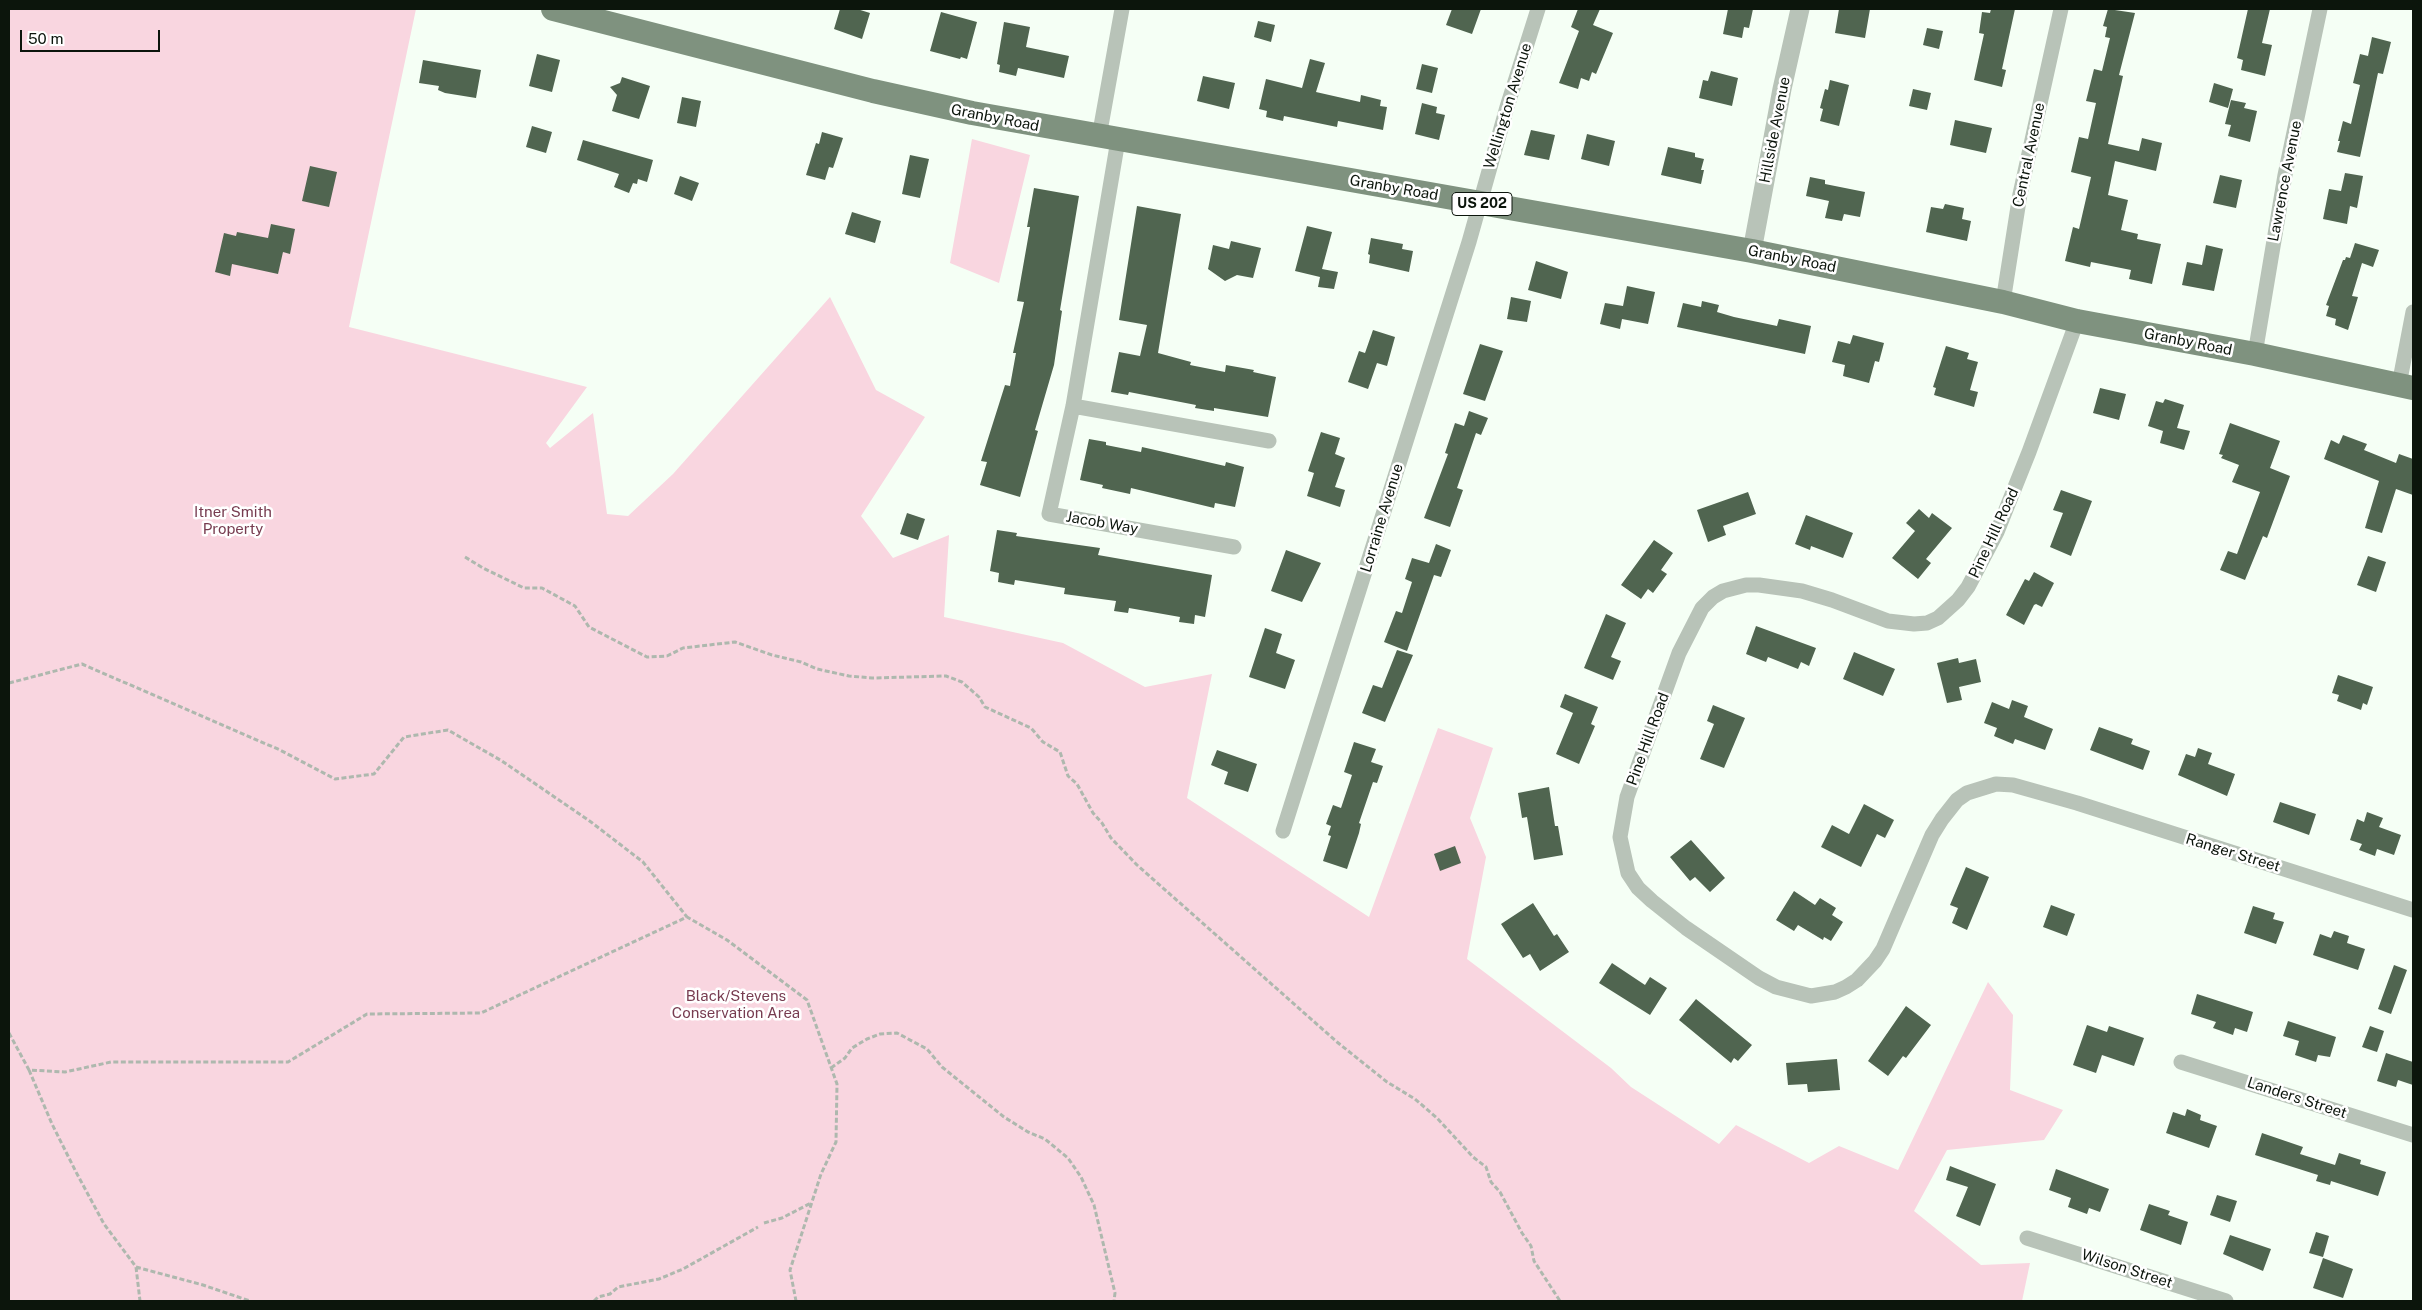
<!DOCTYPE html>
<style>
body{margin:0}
#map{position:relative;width:2422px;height:1310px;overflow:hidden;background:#f5fff5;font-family:"Public Sans",sans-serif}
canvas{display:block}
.frame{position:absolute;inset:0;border:10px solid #0c150c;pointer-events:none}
.scale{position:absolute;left:20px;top:30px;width:140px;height:22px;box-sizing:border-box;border:2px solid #0c150c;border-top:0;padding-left:6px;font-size:15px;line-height:18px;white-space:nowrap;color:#0c150c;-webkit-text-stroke:4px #fff;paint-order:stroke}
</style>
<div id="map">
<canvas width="2422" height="1310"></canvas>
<div class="frame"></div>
<div class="scale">50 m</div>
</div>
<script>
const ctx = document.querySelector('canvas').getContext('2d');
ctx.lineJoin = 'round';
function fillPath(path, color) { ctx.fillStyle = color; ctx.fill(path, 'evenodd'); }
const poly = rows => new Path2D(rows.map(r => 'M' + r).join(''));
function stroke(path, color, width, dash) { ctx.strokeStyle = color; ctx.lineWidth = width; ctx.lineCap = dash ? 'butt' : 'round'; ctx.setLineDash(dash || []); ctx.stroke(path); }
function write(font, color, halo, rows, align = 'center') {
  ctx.font = font + ' "Public Sans",sans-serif'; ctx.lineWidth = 5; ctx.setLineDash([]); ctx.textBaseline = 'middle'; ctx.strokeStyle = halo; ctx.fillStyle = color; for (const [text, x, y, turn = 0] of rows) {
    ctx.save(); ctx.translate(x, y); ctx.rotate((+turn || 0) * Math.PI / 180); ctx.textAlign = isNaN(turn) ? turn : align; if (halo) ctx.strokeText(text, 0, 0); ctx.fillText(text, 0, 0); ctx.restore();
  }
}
const green = poly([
 [9,9,416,9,349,327,587,387,546,443,550,448,593,413,607,514,628,516,673,474,830,297,876,390,925,417,861,516,893,558,949,535,944,617,1063,643,1145,687,1212,674,1187,798,1369,917,1438,728,1493,748,1470,818,1486,857,1467,959,1611,1068,1631,1087,1719,1144,1736,1125,1809,1163,1839,1146,1898,1170,1988,982,2013,1015,2010,1090,2063,1110,2044,1140,1947,1150,1914,1211,1981,1265,2030,1263,2022,1301,9,1301],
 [972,139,1030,155,999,283,950,263]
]);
const building = poly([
 [840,9,857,9,870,13,862,39,834,29],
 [1452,9,1481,9,1472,34,1446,25],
 [1578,9,1600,9,1593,25,1613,33,1596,74,1592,72,1589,81,1581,78,1578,89,1559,83,1579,31,1571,27],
 [1728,9,1753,9,1749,28,1744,27,1742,38,1723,34],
 [1839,9,1870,9,1865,38,1835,33],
 [1991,9,2015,9,2002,69,2006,70,2002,87,1974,80,1984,34,1979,33,1982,12,1990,13],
 [2108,9,2135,13,2119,75,2123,76,2108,144,2139,151,2142,138,2162,143,2156,171,2115,161,2108,195,2128,200,2121,230,2138,234,2137,239,2161,244,2152,284,2129,279,2131,270,2091,262,2090,267,2065,261,2073,227,2079,229,2091,177,2071,172,2079,137,2088,139,2096,103,2086,101,2094,69,2102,71,2110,38,2105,37,2107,27,2103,26],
 [2248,9,2270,9,2262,43,2272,45,2265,76,2241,70,2243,60,2237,58],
 [941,12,977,22,967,59,961,57,960,59,930,51],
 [1258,21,1275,25,1271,42,1254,37],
 [1004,22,1030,27,1026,47,1069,56,1064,78,1018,68,1016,76,999,72,1000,65,997,64],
 [1927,28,1943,31,1939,49,1923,45],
 [2372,37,2391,42,2383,74,2378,73,2360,157,2337,152,2340,141,2338,141,2343,121,2351,124,2360,85,2353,83,2360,54,2368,56],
 [537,54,560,60,552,92,529,86],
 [1310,59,1325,63,1316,92,1360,102,1361,95,1381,100,1380,106,1387,107,1383,130,1338,121,1337,127,1284,116,1283,121,1266,117,1267,111,1259,109,1266,79,1302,88],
 [423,60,481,70,476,98,445,93,438,90,439,86,419,83],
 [1422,64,1438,68,1432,93,1416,89],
 [1711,71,1738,78,1732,106,1699,98,1703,80,1708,81],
 [1203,76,1235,83,1229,109,1197,101],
 [622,77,650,86,639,119,612,111,617,95,610,87,620,83],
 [1830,80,1849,85,1839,126,1820,121,1823,109,1820,108,1825,89,1828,90],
 [2214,83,2233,89,2228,108,2209,102],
 [1913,89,1931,93,1927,110,1909,106],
 [682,97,701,101,696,127,677,123],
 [2231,100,2246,103,2244,108,2257,111,2250,142,2228,136,2231,125,2225,124],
 [1422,103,1437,107,1436,113,1445,115,1439,140,1415,134],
 [1955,120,1992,128,1986,153,1950,145],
 [532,126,552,132,546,153,526,147],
 [1531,130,1555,135,1549,160,1524,155],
 [822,132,843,138,833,168,829,167,825,180,806,175,816,143,819,144],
 [1587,134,1615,141,1609,166,1581,159],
 [583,140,653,160,647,182,638,179,637,184,633,183,629,193,614,187,619,174,577,160],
 [1668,147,1695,153,1695,157,1704,159,1701,170,1704,170,1701,184,1661,175],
 [910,155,929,159,920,198,902,194],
 [310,166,337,172,329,207,302,201],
 [2345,173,2363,176,2357,208,2350,206,2347,224,2323,219,2329,189,2341,191],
 [2220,175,2242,180,2236,208,2213,203],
 [680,176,699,183,692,201,674,194],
 [1810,177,1825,180,1825,184,1865,192,1860,217,1844,214,1842,221,1825,218,1829,201,1806,196],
 [1034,188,1079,196,1060,310,1062,311,1054,365,1035,430,1038,431,1020,497,980,485,987,462,981,461,1005,385,1010,386,1016,353,1013,353,1024,302,1017,301,1030,227,1027,227],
 [1945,204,1964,208,1962,219,1971,221,1967,241,1926,232,1931,207,1943,209],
 [1137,206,1181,214,1158,353,1191,362,1190,365,1225,372,1226,365,1254,370,1253,372,1276,377,1268,417,1214,408,1214,411,1195,408,1196,405,1129,392,1128,395,1111,392,1119,352,1140,356,1147,325,1119,320],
 [852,212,881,221,875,243,845,234],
 [271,224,295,229,290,254,283,252,278,274,232,264,230,276,215,272,224,233,236,236,237,232,268,238],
 [1307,226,1332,232,1322,269,1338,272,1334,289,1318,287,1320,277,1295,271],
 [1371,238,1403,244,1402,249,1413,251,1409,272,1369,263,1370,255,1368,254],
 [1231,241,1261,248,1253,278,1237,275,1225,281,1208,269,1213,245,1229,249],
 [2355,243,2379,250,2373,267,2362,263,2352,296,2358,297,2348,330,2335,325,2336,319,2326,316,2329,306,2326,305,2343,260,2345,260,2346,257,2350,258],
 [2206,245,2223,249,2214,291,2182,285,2187,262,2202,265],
 [1536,261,1568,272,1561,299,1528,290],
 [1627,286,1655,292,1648,324,1622,319,1620,329,1600,324,1605,303,1623,306],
 [1511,297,1531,301,1527,322,1507,319],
 [1702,301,1719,305,1717,312,1734,317,1777,326,1779,319,1811,326,1805,354,1677,327,1683,303,1701,307],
 [1373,330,1395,337,1387,366,1377,363,1368,389,1348,382,1359,351,1365,353],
 [1853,335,1884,343,1879,362,1875,361,1869,383,1843,376,1845,365,1832,362,1838,341,1850,344],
 [1480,344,1503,351,1485,401,1463,394],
 [1946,346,1969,353,1967,359,1978,362,1970,390,1978,392,1974,407,1934,395,1936,388,1933,387],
 [2100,388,2126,394,2119,420,2093,413],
 [2165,399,2184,405,2177,428,2190,431,2184,450,2160,443,2163,431,2148,426,2156,401,2163,403],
 [1469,411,1488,418,1481,435,1476,433,1457,488,1463,490,1450,527,1424,518,1448,454,1445,453,1455,423,1464,426],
 [2230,423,2280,441,2270,468,2290,476,2267,538,2263,536,2245,580,2220,570,2228,551,2237,554,2260,492,2232,482,2239,465,2221,458,2223,455,2219,454],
 [1321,432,1340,438,1335,454,1345,458,1335,487,1345,490,1340,507,1307,496,1314,473,1308,471],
 [2343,435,2367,444,2364,450,2396,463,2399,454,2413,459,2413,495,2396,489,2382,533,2365,528,2379,481,2324,459,2331,440,2339,444],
 [1089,439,1106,442,1106,445,1141,452,1142,447,1225,466,1226,462,1244,467,1235,507,1215,503,1214,508,1131,488,1130,494,1102,488,1103,485,1080,480],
 [2061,490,2092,501,2071,556,2050,547,2063,513,2053,510],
 [1748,492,1756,514,1723,526,1726,535,1708,542,1697,510],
 [1919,509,1929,518,1932,513,1952,528,1926,559,1931,563,1918,579,1892,558,1915,531,1906,523],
 [907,513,925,519,918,540,900,534],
 [1806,515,1853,533,1843,558,1811,546,1810,550,1795,544],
 [997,530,1017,533,1016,536,1100,548,1098,555,1212,575,1205,617,1195,615,1194,624,1179,622,1180,617,1129,608,1128,613,1114,611,1116,601,1064,594,1065,588,1015,580,1014,585,998,582,999,573,990,571],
 [1654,540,1673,553,1661,570,1667,574,1653,593,1648,589,1641,599,1621,585],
 [1436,544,1451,550,1441,577,1434,575,1407,651,1384,642,1396,611,1402,613,1412,582,1405,579,1412,558,1429,563],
 [1286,550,1321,563,1302,602,1271,591],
 [2368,556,2386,562,2376,592,2357,585],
 [2034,572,2054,583,2042,607,2036,604,2034,605,2024,625,2006,615,2025,579,2029,581],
 [1606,614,1626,623,1611,657,1621,661,1613,680,1584,668],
 [1756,626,1816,648,1809,666,1801,662,1798,669,1768,657,1766,662,1746,654],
 [1265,628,1282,634,1276,653,1295,660,1285,689,1249,677],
 [1397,650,1413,655,1385,722,1362,713,1373,685,1382,688],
 [1854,652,1895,669,1883,696,1843,679],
 [1958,658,1959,663,1976,659,1981,682,1959,687,1962,700,1947,703,1937,663],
 [2338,675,2373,687,2367,705,2363,703,2361,710,2337,701,2339,695,2332,693],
 [1565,694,1598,707,1591,724,1595,726,1579,764,1556,754,1573,713,1560,707],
 [2012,700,2028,706,2024,717,2053,729,2045,750,2015,739,2013,744,1994,736,1997,728,1984,723,1992,702,2009,709],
 [1713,705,1745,718,1724,768,1700,759,1714,724,1707,721],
 [2099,727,2133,739,2131,744,2150,751,2143,770,2090,750],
 [1354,742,1376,749,1371,762,1383,766,1377,783,1373,782,1359,823,1361,824,1359,833,1347,869,1323,861,1331,836,1328,835,1331,826,1326,824,1333,805,1341,808,1352,775,1344,772],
 [2198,748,2212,753,2208,764,2235,774,2227,796,2178,775,2186,754,2195,757],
 [1217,750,1257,764,1248,792,1224,784,1228,772,1211,765],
 [1549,787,1555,826,1558,826,1563,855,1534,860,1527,817,1522,818,1518,793],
 [2280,802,2316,814,2309,835,2273,822],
 [1864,804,1894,820,1885,838,1877,834,1861,867,1821,847,1832,825,1849,834],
 [2367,812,2383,818,2379,827,2401,835,2394,855,2377,849,2375,856,2359,850,2362,844,2350,840,2357,819,2364,822],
 [1691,840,1725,878,1710,892,1695,877,1690,881,1670,857],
 [1455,846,1461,863,1440,871,1434,854],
 [1966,867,1989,877,1967,930,1952,923,1958,908,1950,905],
 [1794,891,1815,905,1820,898,1836,908,1832,915,1843,922,1831,941,1824,937,1823,940,1798,925,1794,931,1776,920],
 [1533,903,1554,936,1557,934,1569,952,1540,971,1530,954,1523,958,1501,924],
 [2051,905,2075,914,2067,936,2043,927],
 [2253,906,2275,913,2273,919,2284,922,2276,944,2244,933],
 [2334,931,2349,936,2347,943,2365,949,2358,970,2313,955,2320,934,2331,938],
 [1612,963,1645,985,1650,977,1667,988,1650,1015,1599,983],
 [2394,965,2407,970,2391,1014,2378,1009],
 [2197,994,2253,1012,2247,1032,2235,1028,2233,1035,2213,1028,2216,1022,2191,1014],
 [1696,999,1752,1045,1738,1061,1734,1058,1731,1063,1679,1020],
 [1906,1006,1931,1025,1906,1058,1903,1056,1888,1076,1868,1061],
 [2288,1021,2336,1037,2330,1057,2318,1055,2316,1062,2295,1055,2299,1041,2283,1036],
 [2087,1025,2107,1032,2109,1026,2144,1038,2134,1066,2102,1055,2096,1073,2073,1065],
 [2370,1026,2384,1031,2377,1052,2362,1047],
 [2386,1053,2413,1062,2413,1085,2398,1080,2396,1087,2377,1081],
 [1837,1059,1840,1090,1808,1092,1807,1084,1788,1085,1786,1063],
 [2187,1109,2201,1115,2200,1120,2217,1126,2209,1148,2166,1133,2173,1112,2185,1116],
 [2262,1133,2303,1147,2300,1154,2335,1165,2339,1153,2361,1160,2360,1164,2386,1172,2378,1196,2331,1181,2330,1185,2316,1181,2318,1175,2255,1155],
 [1950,1166,1996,1184,1980,1226,1956,1216,1968,1187,1946,1180],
 [2056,1169,2109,1189,2100,1212,2089,1208,2087,1214,2068,1207,2071,1198,2049,1190],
 [2217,1195,2237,1201,2230,1222,2210,1215],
 [2149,1204,2170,1211,2168,1215,2188,1222,2181,1245,2140,1230],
 [2316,1232,2329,1236,2323,1257,2309,1253],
 [2230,1235,2271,1249,2263,1271,2223,1254],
 [2323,1258,2353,1269,2343,1298,2313,1288]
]);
const path = poly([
 [465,557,483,568,524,588,542,588,575,606,589,627,647,657,667,656,683,648,735,642,772,655,801,662,817,669,849,676,872,678,946,676,962,682,979,697,985,707,1031,728,1043,742,1060,752,1068,776,1077,784,1093,813,1102,823,1111,838,1137,865,1337,1042,1387,1082,1415,1099,1437,1118,1473,1157,1486,1167,1491,1182,1500,1192,1522,1233,1531,1246,1534,1261,1560,1301],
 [9,683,82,664,280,750,335,779,374,774,404,737,448,730,502,761,591,822,643,862,687,917],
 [9,1033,29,1070,65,1072,111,1062,288,1062,367,1014,481,1013,687,917,727,940,807,1000,837,1084,836,1142,821,1174,790,1270,796,1301],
 [831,1068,845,1058,852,1048,867,1039,880,1034,897,1033,927,1049,942,1067,1004,1117,1028,1132,1045,1139,1068,1158,1081,1177,1094,1205,1115,1293,1114,1301],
 [29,1070,52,1124,76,1172,104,1224,136,1267,203,1285,250,1301],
 [764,1223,782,1218,811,1203],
 [136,1267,140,1301],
 [594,1301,598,1297,610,1294,618,1287,659,1279,683,1269,758,1227]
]);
const minor = poly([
 [1099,137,1122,9],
 [1118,140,1073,406,1049,514,1234,547],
 [2003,302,2020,194,2061,9],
 [2077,321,2029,452,1997,532,1968,587,1958,600,1938,618,1927,623,1914,624,1888,621,1832,600,1802,591,1759,585,1746,585,1723,591,1713,597,1702,608,1679,653,1627,797,1620,837,1628,873,1638,888,1652,901,1686,928,1759,978,1776,987,1811,996,1835,992,1846,987,1857,980,1875,961,1883,949,1932,835,1942,819,1957,800,1967,793,1996,784,2013,785,2077,803,2413,910],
 [2255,354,2285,175,2320,9],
 [2399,385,2413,312],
 [1073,406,1269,441],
 [1283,831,1469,242,1507,107,1538,9],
 [2181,1062,2413,1135],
 [2027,1238,2226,1301]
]);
const tertiary = poly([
 [1752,251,1782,89,1800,9]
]);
const primary = poly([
 [553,9,873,91,972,113,1752,251,2003,302,2077,321,2255,354,2413,388]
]);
const shields = [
 [1482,204,60]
];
const shieldNames = [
 ["US 202",1482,204]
];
const streetNames = [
 ["Wellington Avenue",1508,106,-73],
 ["Granby Road",995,118,11],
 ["Hillside Avenue",1775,130,-79],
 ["Central Avenue",2029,155,-78],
 ["Lawrence Avenue",2285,181,-79],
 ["Granby Road",1394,188,10],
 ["Granby Road",1792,259,11],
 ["Granby Road",2188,342,11],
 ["Lorraine Avenue",1382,518,-73],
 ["Jacob Way",1102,523,10],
 ["Pine Hill Road",1994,533,-65],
 ["Pine Hill Road",1648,739,-70],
 ["Ranger Street",2233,853,17],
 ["Landers Street",2297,1098,18],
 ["Wilson Street",2127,1269,18]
];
const parkNames = [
 ["Itner Smith",233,512],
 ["Property",233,529],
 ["Black/Stevens",736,996],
 ["Conservation Area",736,1013]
];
fillPath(green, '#f9d6e0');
fillPath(building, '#506550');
stroke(path, '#aeb8ae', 3, [5, 2.5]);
stroke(minor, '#b8c3b8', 15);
stroke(tertiary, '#b8c3b8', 19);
stroke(primary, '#7f927f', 24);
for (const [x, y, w] of shields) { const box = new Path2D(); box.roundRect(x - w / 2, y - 11.5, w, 23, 4); ctx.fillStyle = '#fff'; ctx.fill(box); stroke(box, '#0c150c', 1); }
write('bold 14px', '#0c150c', null, shieldNames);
write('15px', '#0c150c', '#fff', streetNames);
write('15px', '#773c50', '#fff', parkNames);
</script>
